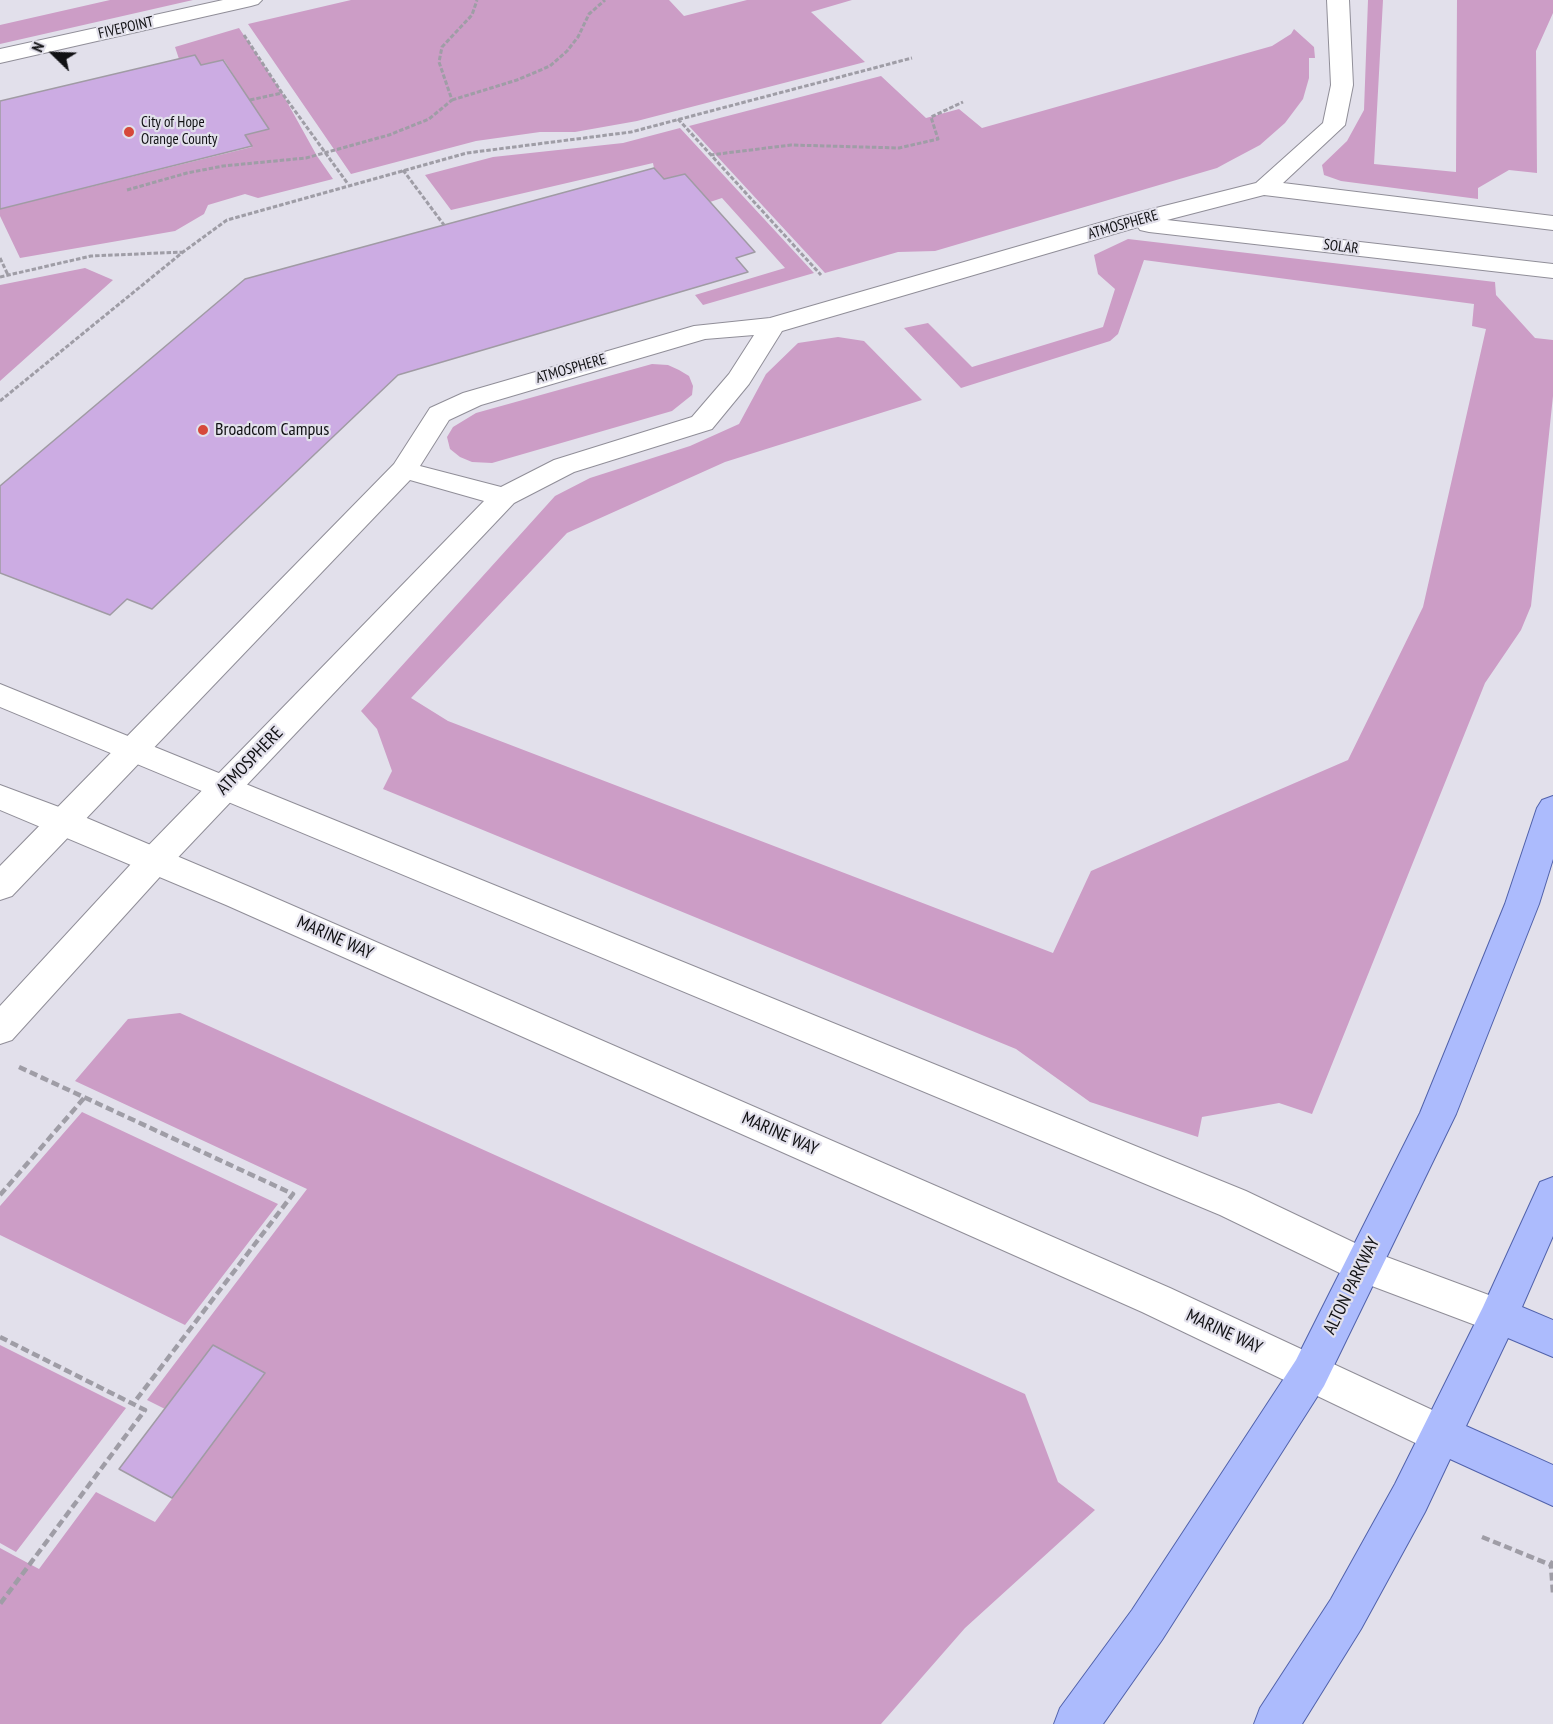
<!DOCTYPE html>
<style>
body{margin:0}
#map{position:relative;width:1553px;height:1724px;overflow:hidden;background:#e2e0eb;font-family:"PT Sans Narrow",sans-serif}
canvas{display:block}
.north{position:absolute;left:24px;top:24px;width:60px;height:60px;-webkit-text-stroke:4px #e2e0eb;paint-order:stroke;rotate:293deg;font-size:16px;font-weight:700;line-height:24px;text-align:center;color:#111114}
.north::after{content:'';display:block;margin:auto;width:21px;height:27px;background:#111114;clip-path:polygon(50% 0,100% 100%,50% 72%,0 100%)}
</style>
<div id="map">
<canvas width="1553" height="1724"></canvas>
<div class="north">N</div>
</div>
<script>
const ctx = document.querySelector('canvas').getContext('2d');
ctx.lineJoin = 'round';
function fillPath(path, color) { ctx.fillStyle = color; ctx.fill(path, 'evenodd'); }
const poly = rows => new Path2D(rows.map(r => 'M' + r).join(''));
function stroke(path, color, width, dash) { ctx.strokeStyle = color; ctx.lineWidth = width; ctx.lineCap = dash ? 'butt' : 'round'; ctx.setLineDash(dash || []); ctx.stroke(path); }
function write(font, color, halo, rows, align = 'center') {
  ctx.font = font + ' "PT Sans Narrow",sans-serif'; ctx.lineWidth = 4.5; ctx.setLineDash([]); ctx.textBaseline = 'middle'; ctx.strokeStyle = halo; ctx.fillStyle = color; for (const [text, x, y, turn = 0] of rows) {
    ctx.save(); ctx.translate(x, y); ctx.rotate((+turn || 0) * Math.PI / 180); ctx.textAlign = isNaN(turn) ? turn : align; if (halo) ctx.strokeText(text, 0, 0); ctx.fillText(text, 0, 0); ctx.restore();
  }
}
const green = poly([
 [110,0,193,0,0,44,0,25],
 [351,0,669,0,684,16,747,0,852,0,811,12,865,62,637,121,575,132,540,132,476,141,351,174,248,24],
 [1368,0,1383,0,1374,164,1456,172,1457,0,1553,0,1553,13,1536,51,1537,173,1509,170,1478,188,1478,199,1341,181,1324,175,1322,165,1347,141,1364,110],
 [239,28,282,93,317,156,333,179,258,198,245,194,208,205,204,214,175,231,20,258,0,216,0,209,252,147,245,135,268,129,224,60,201,65,179,59,175,47],
 [1294,29,1314,47,1315,58,1309,58,1309,78,1303,99,1285,123,1260,145,1228,162,1217,168,935,251,898,252,825,273,689,126,881,76,926,118,959,109,982,128,1272,46,1291,34],
 [680,128,814,273,703,305,695,295,785,268,722,198,710,202,685,174,664,179,654,168,653,163,451,210,425,175,493,157,623,143],
 [1128,239,1495,282,1496,295,1535,338,1553,340,1553,396,1531,606,1521,630,1485,683,1312,1114,1279,1103,1202,1117,1198,1137,1090,1102,1016,1049,383,789,392,771,377,729,361,711,555,496,590,478,690,446,739,424,766,374,798,343,838,337,864,341,922,400,725,462,567,533,411,698,448,721,1053,953,1091,871,1348,760,1423,607,1486,329,1472,326,1474,304,1144,260,1118,334,1110,341,961,388,904,328,928,323,972,367,1103,327,1115,289,1098,274,1094,255],
 [85,268,113,280,0,381,0,285],
 [652,364,668,365,679,370,689,376,693,386,692,395,672,411,492,463,472,462,460,457,450,449,447,437,453,427,476,413],
 [180,1013,1025,1394,1058,1482,1095,1510,965,1628,881,1724,0,1724,0,1548,39,1569,96,1492,155,1522,264,1373,213,1346,165,1409,147,1400,307,1189,75,1081,128,1019],
 [82,1112,278,1204,185,1325,0,1235,0,1206],
 [0,1345,126,1408,16,1552,0,1543]
]);
const building = poly([
 [195,55,201,65,223,60,269,129,245,135,252,146,0,209,0,101,195,55],
 [654,168,664,179,685,174,755,252,736,258,748,272,398,375,152,609,127,599,110,615,0,573,0,486,245,279,654,168],
 [213,1345,265,1373,172,1498,119,1469,213,1345]
]);
const pathFar1 = poly([
 [244,35,282,93,348,184],
 [250,100,282,93],
 [452,100,517,80,550,66,567,51,578,37,589,14,605,0],
 [678,119,821,275],
 [710,155,791,145,899,148,938,139,931,117,963,102],
 [403,170,444,225],
 [127,190,187,173,223,166,306,158,389,135,429,119,452,100,439,62,442,47,472,15,477,0],
 [0,258,8,275],
 [0,277,91,256,183,252],
 [0,401,183,252,227,220,467,153,631,132,912,58]
]);
const path = poly([
 [19,1067,293,1194,133,1404],
 [0,1195,85,1097],
 [0,1337,145,1410,0,1604],
 [1482,1537,1551,1565],
 [1553,1561,1551,1565,1553,1593]
]);
const street = poly([
 [223,0,262,0,258,4,251,6,0,63,0,49,223,0],
 [1327,0,1349,0,1353,85,1345,125,1283,183,1553,216,1553,230,1264,195,1167,220,1553,264,1553,278,1149,232,1140,230,1138,227,782,331,749,384,712,429,574,472,514,503,167,869,12,1040,0,1044,0,1006,143,851,484,501,410,480,12,896,0,900,0,866,394,464,430,408,463,393,694,326,770,318,1120,217,1256,183,1323,123,1331,85,1327,0],
 [754,335,729,374,692,417,554,460,501,487,420,466,449,420,481,405,705,339,754,335]
]);
const secondary = poly([
 [0,684,1246,1191,1376,1253,1513,1304,1519,1316,1513,1328,1499,1334,1348,1277,1220,1215,0,707,0,684],
 [0,785,75,813,250,887,1170,1288,1456,1421,1462,1435,1456,1449,1442,1454,1428,1449,1142,1312,226,905,0,810,0,785]
]);
const primary = poly([
 [1553,796,1553,859,1539,904,1456,1114,1324,1386,1162,1640,1103,1724,1054,1724,1060,1708,1132,1610,1296,1360,1420,1113,1505,904,1537,808,1542,800,1553,796],
 [1553,1177,1553,1236,1522,1307,1553,1320,1553,1357,1508,1338,1466,1426,1553,1465,1553,1506,1450,1459,1425,1512,1361,1629,1302,1724,1254,1724,1260,1708,1331,1599,1395,1484,1483,1307,1540,1182,1553,1177]
]);
const markers = [
 [129,132,6,"#d6483a"],
 [203,430,6,"#d6483a"]
];
const farStreetnames = [
 ["FIVEPOINT",126,28,-13],
 ["ATMOSPHERE",1123,225,-16],
 ["SOLAR",1341,247,7],
 ["ATMOSPHERE",571,369,-16]
];
const farPoinames = [
 ["City of Hope",141,123],
 ["Orange County",141,140]
];
const poiNames = [
 ["Broadcom Campus",215,430]
];
const streetNames = [
 ["ATMOSPHERE",250,761,-46],
 ["MARINE WAY",335,938,24],
 ["MARINE WAY",780,1134,24],
 ["ALTON PARKWAY",1352,1286,-64],
 ["MARINE WAY",1224,1332,25]
];
fillPath(green, '#cc9dc6');
fillPath(building, '#ccace3');
stroke(building, '#a09ba4', 1.5);
stroke(street, '#908e98', 2);
stroke(secondary, '#908e98', 2);
stroke(primary, '#5162ab', 2);
stroke(pathFar1, '#9f9da6', 3, [4.5, 2]);
stroke(path, '#9f9da6', 4.5, [8, 4]);
fillPath(street, '#fff');
fillPath(secondary, '#fff');
fillPath(primary, '#acbbfd');
for (const [x, y, r, color] of markers) { const dot = new Path2D(); dot.arc(x, y, r, 0, 2 * Math.PI); ctx.fillStyle = color; ctx.fill(dot); stroke(dot, '#e2e0eb', 2); }
write('15px', '#111114', '#e2e0eb', farStreetnames);
write('15px', '#111114', '#e2e0eb', farPoinames, 'left');
write('18px', '#111114', '#e2e0eb', poiNames, 'left');
write('18px', '#111114', '#e2e0eb', streetNames);
</script>
